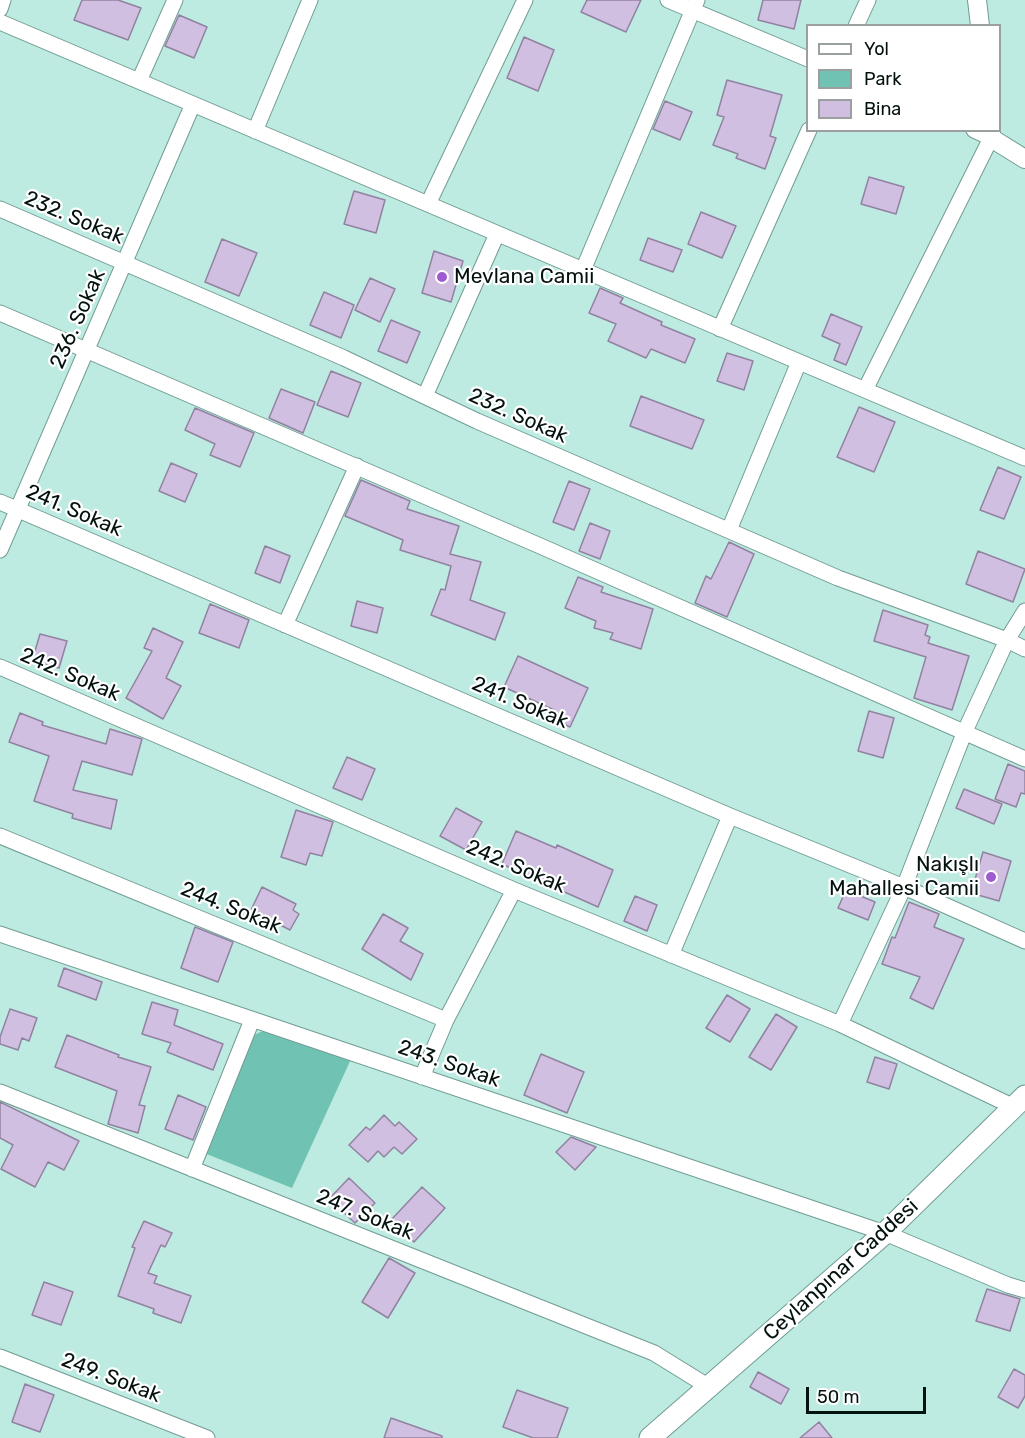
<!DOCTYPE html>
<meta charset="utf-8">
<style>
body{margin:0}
#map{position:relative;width:1025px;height:1438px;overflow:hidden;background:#bdebe1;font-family:Rubik,sans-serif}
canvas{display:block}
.legend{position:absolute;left:806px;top:24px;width:195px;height:108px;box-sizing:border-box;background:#fff;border:2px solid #9aa09f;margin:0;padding:8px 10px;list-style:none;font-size:18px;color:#03120f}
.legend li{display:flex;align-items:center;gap:12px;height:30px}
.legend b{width:30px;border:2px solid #9aa09f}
.scale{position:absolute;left:806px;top:1387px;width:120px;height:27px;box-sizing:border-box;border:3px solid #03120f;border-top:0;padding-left:8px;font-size:18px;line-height:21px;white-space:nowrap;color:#03120f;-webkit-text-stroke:4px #fff;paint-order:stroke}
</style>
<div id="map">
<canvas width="1025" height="1438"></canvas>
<ul class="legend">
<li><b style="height:8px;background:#fff"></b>Yol</li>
<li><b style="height:16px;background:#70c2b2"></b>Park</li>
<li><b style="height:16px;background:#d0bfe0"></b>Bina</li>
</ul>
<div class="scale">50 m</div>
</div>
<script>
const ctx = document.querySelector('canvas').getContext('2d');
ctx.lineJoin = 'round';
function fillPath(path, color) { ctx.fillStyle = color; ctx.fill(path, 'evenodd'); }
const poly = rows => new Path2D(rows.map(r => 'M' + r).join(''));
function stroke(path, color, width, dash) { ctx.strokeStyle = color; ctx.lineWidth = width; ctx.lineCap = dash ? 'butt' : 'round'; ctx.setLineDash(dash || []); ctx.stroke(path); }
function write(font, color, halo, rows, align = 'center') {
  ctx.font = font + ' Rubik,sans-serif'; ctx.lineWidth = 4.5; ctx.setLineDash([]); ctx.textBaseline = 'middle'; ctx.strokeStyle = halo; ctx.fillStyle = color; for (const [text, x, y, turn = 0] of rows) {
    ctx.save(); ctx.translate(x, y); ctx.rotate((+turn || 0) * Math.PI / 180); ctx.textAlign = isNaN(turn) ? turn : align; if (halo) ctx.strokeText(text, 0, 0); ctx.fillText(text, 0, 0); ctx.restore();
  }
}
const green = poly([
 [265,1030,351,1059,292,1188,204,1153,254,1035]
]);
const building = poly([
 [82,0,118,0,141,8,128,40,74,20,82,0],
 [587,0,641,0,626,32,581,12,587,0],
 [763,0,801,0,794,29,758,20,763,0],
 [179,15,207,27,194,58,165,46,179,15],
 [524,37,554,50,538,91,507,78,524,37],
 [727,80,782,95,770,136,776,138,765,169,736,158,738,154,713,145,724,117,717,115,727,80],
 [665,101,692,112,680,140,653,129,665,101],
 [869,177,904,187,896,214,861,204,869,177],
 [354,191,385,200,376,233,344,224,354,191],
 [701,212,736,226,722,258,688,244,701,212],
 [648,238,682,250,673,272,640,260,648,238],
 [222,239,257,253,239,296,205,282,222,239],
 [434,251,463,261,451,302,422,293,434,251],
 [370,278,395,289,380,322,355,310,370,278],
 [600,288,623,298,620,303,662,322,661,325,695,339,685,363,651,349,646,358,608,341,616,324,589,313,600,288],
 [324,292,354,305,341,338,310,325,324,292],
 [831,314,862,327,846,365,834,360,840,344,822,336,831,314],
 [391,320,420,332,407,363,378,351,391,320],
 [727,353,753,361,744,390,717,381,727,353],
 [331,371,361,383,348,417,317,405,331,371],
 [281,389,315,402,303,433,269,418,281,389],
 [641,396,704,420,692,449,630,426,641,396],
 [859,407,895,422,874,472,837,457,859,407],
 [195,408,254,433,240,467,210,455,215,444,185,430,195,408],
 [171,463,197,474,185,502,159,491,171,463],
 [998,467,1021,477,1004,519,980,510,998,467],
 [361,480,410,501,407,509,459,526,450,554,481,562,470,600,505,613,495,640,431,615,441,589,445,590,451,566,400,550,403,540,345,516,361,480],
 [569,481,590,489,574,530,553,522,569,481],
 [590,523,610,531,600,559,579,551,590,523],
 [729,542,754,554,727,617,695,603,706,576,711,579,729,542],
 [265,546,290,556,280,583,255,573,265,546],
 [978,551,1025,569,1013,602,966,584,978,551],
 [578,577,603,587,601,592,653,609,641,649,610,639,613,633,594,628,596,621,565,608,578,577],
 [357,601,383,608,377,633,351,626,357,601],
 [210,604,249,620,239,648,199,633,210,604],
 [883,610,928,625,925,635,930,637,928,643,969,656,952,710,914,698,926,657,874,641,883,610],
 [153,628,183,642,166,678,181,686,163,719,126,698,152,651,144,648,153,628],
 [40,634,67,641,59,668,32,661,40,634],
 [518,656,588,688,570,727,551,718,554,710,504,687,518,656],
 [869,711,894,718,883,758,858,751,869,711],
 [20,713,43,722,42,725,106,744,110,729,142,739,132,775,82,761,73,790,117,800,111,829,72,818,73,814,34,801,49,756,9,742,20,713],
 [347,757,375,769,362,800,333,788,347,757],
 [1008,764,1025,771,1025,794,1021,793,1016,807,995,799,1008,764],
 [964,789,1002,804,994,824,956,808,964,789],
 [456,808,482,822,466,850,440,836,456,808],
 [296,810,333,822,322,856,310,853,306,865,281,857,296,810],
 [516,831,556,848,557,845,613,870,598,907,502,864,516,831],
 [983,852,1011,861,999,901,971,893,983,852],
 [262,887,296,904,293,910,299,914,290,930,251,910,262,887],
 [846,890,875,902,868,920,838,908,846,890],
 [635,896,657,905,647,931,624,921,635,896],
 [909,902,939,914,934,927,964,939,933,1009,910,998,920,977,882,964,892,937,895,938,909,902],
 [383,914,408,928,400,941,423,954,411,980,362,949,383,914],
 [195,927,233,942,218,982,181,968,195,927],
 [64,968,102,982,96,1000,58,986,64,968],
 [727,995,750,1009,730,1042,706,1028,727,995],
 [152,1002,178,1010,174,1025,223,1044,213,1070,167,1052,171,1043,142,1034,152,1002],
 [10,1009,37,1018,29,1041,22,1038,18,1050,0,1044,0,1037,10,1009],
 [776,1014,797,1027,771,1070,749,1057,776,1014],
 [67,1035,119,1055,118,1057,151,1067,139,1105,145,1106,138,1133,108,1124,117,1091,55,1067,67,1035],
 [541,1054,584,1072,567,1113,524,1095,541,1054],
 [875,1057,897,1064,889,1089,867,1082,875,1057],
 [178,1095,206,1107,193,1140,165,1129,178,1095],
 [0,1102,79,1141,64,1170,48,1162,35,1187,1,1169,13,1145,0,1138,0,1102],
 [384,1115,395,1126,399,1122,417,1139,402,1154,394,1147,384,1157,378,1151,368,1162,349,1145,366,1127,370,1130,384,1115],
 [571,1137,596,1147,575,1170,556,1152,571,1137],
 [349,1178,375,1203,355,1223,329,1199,349,1178],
 [422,1187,445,1208,414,1242,391,1220,422,1187],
 [144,1221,172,1233,165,1247,161,1245,148,1273,157,1276,154,1283,191,1296,181,1323,153,1313,154,1309,118,1296,135,1248,132,1247,144,1221],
 [389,1258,415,1273,388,1318,362,1302,389,1258],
 [44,1282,73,1292,61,1325,32,1315,44,1282],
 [987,1289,1020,1299,1010,1331,976,1321,987,1289],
 [1014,1369,1025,1375,1025,1396,1018,1408,998,1397,1014,1369],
 [758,1372,789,1389,781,1404,750,1387,758,1372],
 [25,1384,54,1395,40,1432,12,1422,25,1384],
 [517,1390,568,1408,557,1438,533,1438,503,1427,517,1390],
 [391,1418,442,1436,442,1438,384,1438,391,1418],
 [819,1422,832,1438,800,1438,819,1422]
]);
const minor = poly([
 [668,0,808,59],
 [0,9,3,0],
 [0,22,1025,458],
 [856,26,868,0],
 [139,81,175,0],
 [255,131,310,0],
 [428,204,525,0],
 [0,209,344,358,477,421,838,578,1007,640,1025,649],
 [583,270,697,0],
 [0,313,538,545,1025,759],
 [720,329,809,130],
 [865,390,991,138,974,130],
 [425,396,497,234],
 [0,502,730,816,904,887,1025,941],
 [729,530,799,362],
 [0,550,193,104],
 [285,625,357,466],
 [0,667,514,890,840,1024,1014,1107],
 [0,836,446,1020],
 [0,934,885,1233,1008,1285,1025,1290],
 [671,955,730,816],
 [840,1024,904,887,965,731,1007,640,1025,611],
 [422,1077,446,1020,514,890],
 [0,1092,654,1353,709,1387],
 [192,1169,252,1020],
 [0,1357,207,1438]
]);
const tertiary = poly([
 [977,0,980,26],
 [991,130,991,138,1025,159]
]);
const secondary = poly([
 [650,1438,885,1233,1025,1096]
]);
const markers = [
 [442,277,6,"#9e5bd1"],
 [991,877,6,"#9e5bd1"]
];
const streetNames = [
 ["232. Sokak",74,218,23],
 ["236. Sokak",78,319,-66],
 ["232. Sokak",518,416,24],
 ["241. Sokak",74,511,23],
 ["242. Sokak",70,675,23],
 ["241. Sokak",520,703,23],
 ["242. Sokak",516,867,23],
 ["244. Sokak",231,908,22],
 ["243. Sokak",449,1064,19],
 ["247. Sokak",365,1215,22],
 ["Ceylanpınar Caddesi",841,1270,-42],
 ["249. Sokak",111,1378,21]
];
const poiNames = [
 ["Mevlana Camii",454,277],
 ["Nakışlı",979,865,"right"],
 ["Mahallesi Camii",979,889,"right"]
];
fillPath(green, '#70c2b2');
fillPath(building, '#d0bfe0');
stroke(building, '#9282a1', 1.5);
stroke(minor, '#719c93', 17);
stroke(tertiary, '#719c93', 20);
stroke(secondary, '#719c93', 23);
stroke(minor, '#fff', 15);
stroke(tertiary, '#fff', 18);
stroke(secondary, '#fff', 21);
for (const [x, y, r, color] of markers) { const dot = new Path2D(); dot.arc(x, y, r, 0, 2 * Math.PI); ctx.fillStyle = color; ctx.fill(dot); stroke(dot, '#fff', 2); }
write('21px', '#03120f', '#fff', streetNames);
write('21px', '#03120f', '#fff', poiNames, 'left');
</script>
